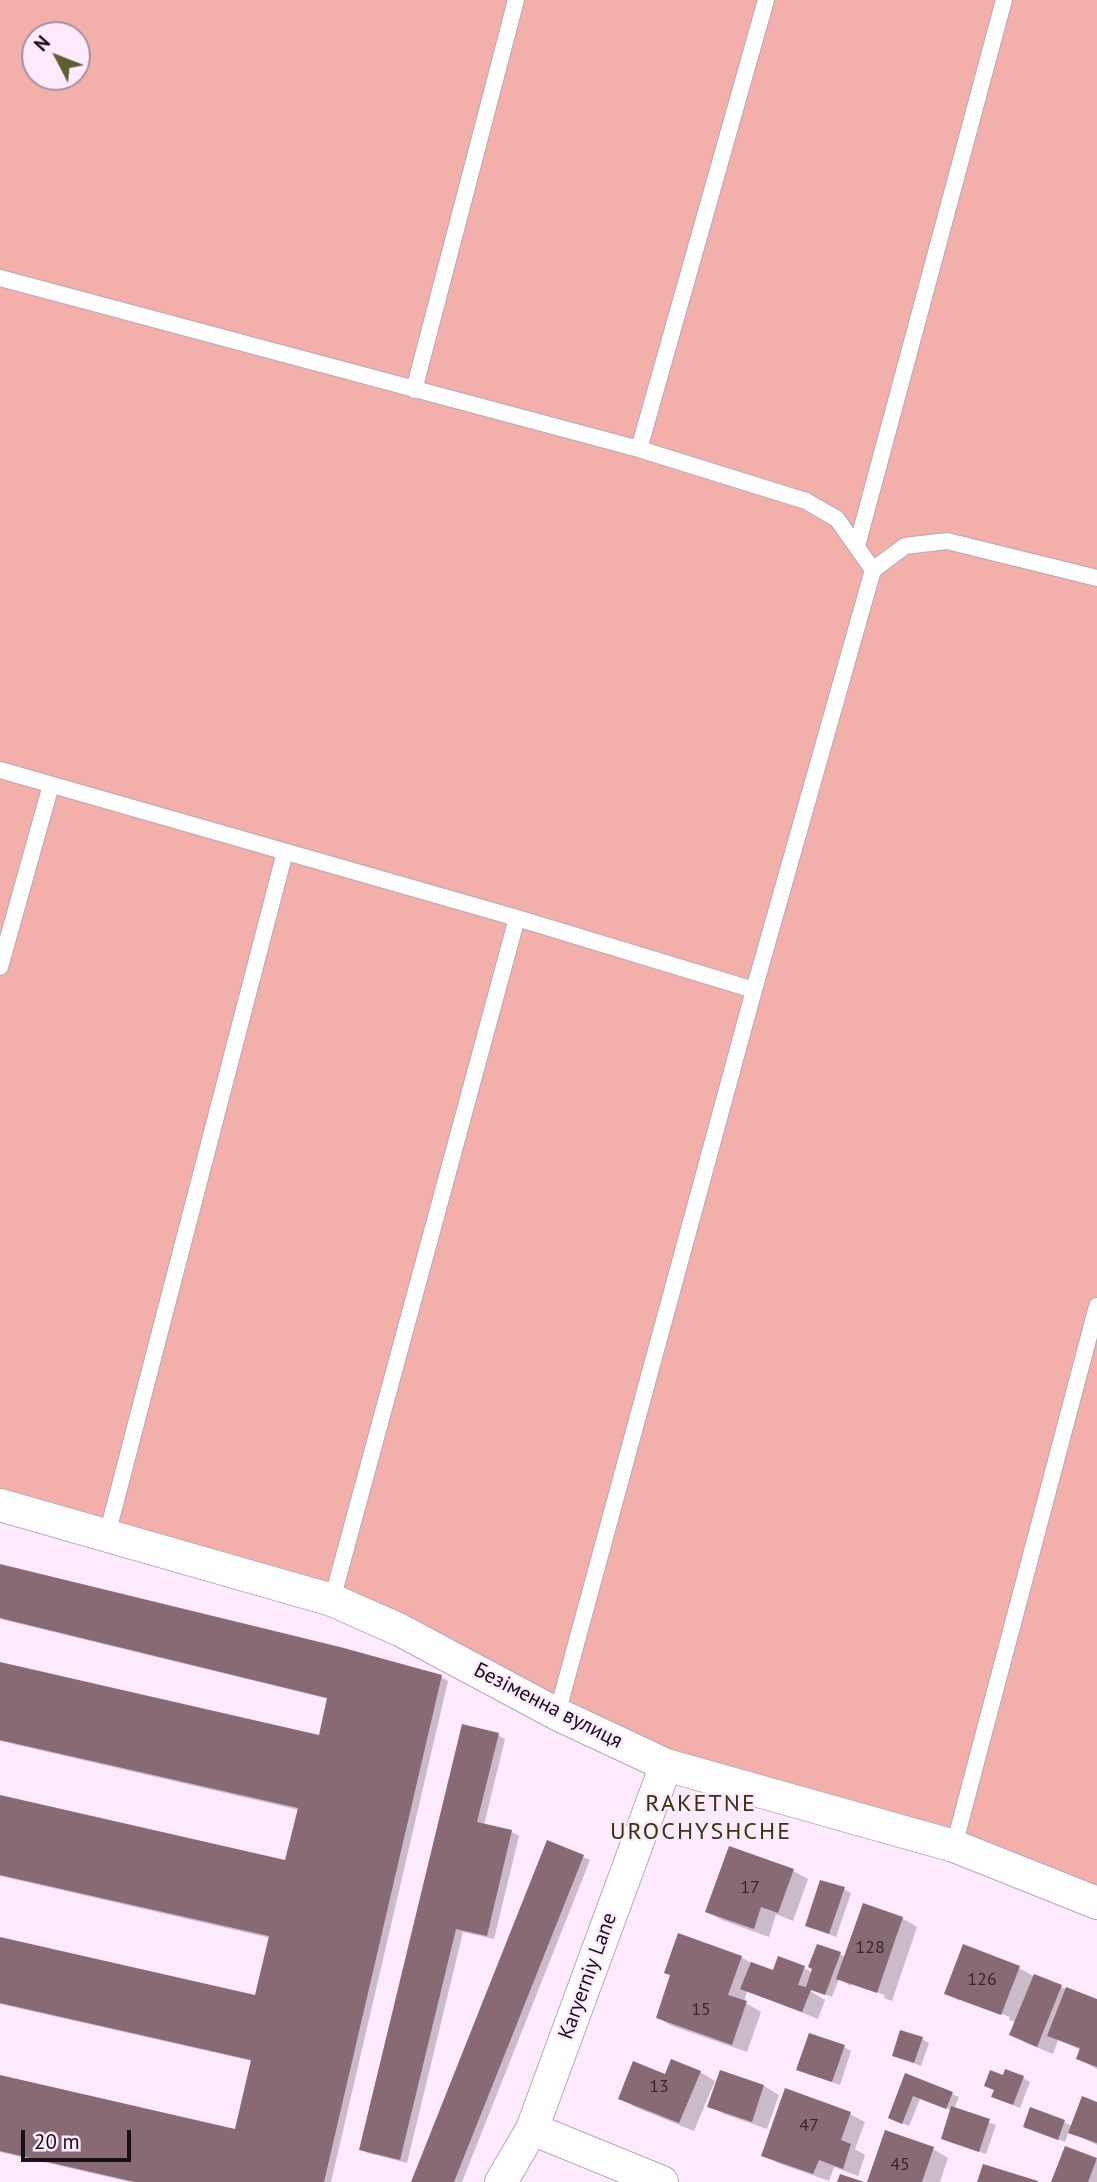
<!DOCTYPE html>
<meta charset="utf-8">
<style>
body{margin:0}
#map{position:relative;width:1097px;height:2182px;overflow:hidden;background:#fdeafd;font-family:"PT Sans",sans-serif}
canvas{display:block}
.north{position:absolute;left:21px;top:21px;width:70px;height:70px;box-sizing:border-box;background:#fdeafd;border:2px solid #a293a2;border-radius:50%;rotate:312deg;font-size:19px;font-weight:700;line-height:28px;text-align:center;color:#191119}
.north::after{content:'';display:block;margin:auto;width:24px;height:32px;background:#5c602d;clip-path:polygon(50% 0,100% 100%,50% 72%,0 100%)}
.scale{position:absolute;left:21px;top:2130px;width:110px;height:32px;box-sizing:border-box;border:4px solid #191119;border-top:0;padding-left:9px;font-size:21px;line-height:24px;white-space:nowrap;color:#191119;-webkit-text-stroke:5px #fdeafd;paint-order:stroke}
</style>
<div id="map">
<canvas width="1097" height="2182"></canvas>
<div class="north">N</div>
<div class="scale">20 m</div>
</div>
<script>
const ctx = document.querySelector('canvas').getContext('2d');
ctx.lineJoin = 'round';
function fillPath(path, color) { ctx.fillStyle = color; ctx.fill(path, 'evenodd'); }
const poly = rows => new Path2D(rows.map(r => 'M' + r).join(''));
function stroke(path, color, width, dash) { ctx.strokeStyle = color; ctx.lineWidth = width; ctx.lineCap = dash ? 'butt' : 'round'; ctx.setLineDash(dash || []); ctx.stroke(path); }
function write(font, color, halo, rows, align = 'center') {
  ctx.font = font + ' "PT Sans",sans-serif'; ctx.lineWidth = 5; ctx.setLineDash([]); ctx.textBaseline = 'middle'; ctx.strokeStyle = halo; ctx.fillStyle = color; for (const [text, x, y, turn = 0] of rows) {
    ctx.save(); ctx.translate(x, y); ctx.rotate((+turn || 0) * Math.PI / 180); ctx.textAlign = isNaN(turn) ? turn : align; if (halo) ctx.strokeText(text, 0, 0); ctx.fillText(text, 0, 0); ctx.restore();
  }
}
const green = poly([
 [0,0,1097,0,1097,1893,668,1752,474,1653,0,1494],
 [35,35,77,35,77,77,35,77]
]);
const shadow = poly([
 [0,1566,441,1677,448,1681,331,2182,130,2182,0,2152,0,2077,237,2131,252,2061,0,2004,0,1939,256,1997,270,1938,0,1876,0,1797,287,1862,299,1810,0,1741,0,1664,320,1737,329,1699,0,1619],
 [498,1735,505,1739,484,1825,512,1832,519,1836,494,1939,463,1932,407,2163,368,2153,361,2149],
 [548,1842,590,1860,462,2182,412,2182],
 [793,1871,808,1879,793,1921,776,1914,769,1937,722,1920,707,1912],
 [844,1889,851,1893,836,1937,807,1925],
 [902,1918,917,1927,892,2001,884,1998,885,1995,851,1983,851,1986,839,1979,832,1997,811,1989,810,1991,825,2000,818,2019,747,1991,744,2002,761,2012,747,2052,672,2026,658,2018,741,1957,756,1966,774,1973,804,1968,813,1973,840,1954,845,1957],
 [1019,1968,1035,1977,1097,2001,1097,2069,1078,2059,1081,2050,1058,2040,1053,2054,1026,2043,1012,2034,1016,2022,1009,2020,1010,2017,960,1998,960,2001,947,1993],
 [922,2039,929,2043,921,2066,894,2055],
 [844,2047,851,2051,840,2085,805,2073],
 [700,2072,715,2081,694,2131,635,2107,621,2098,666,2076],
 [721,2072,764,2086,779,2095,767,2129,724,2114,710,2106],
 [906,2075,959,2097,954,2109,996,2125,986,2154,943,2138,951,2110,920,2099,909,2126,897,2121],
 [1004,2077,1023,2078,1030,2082,1020,2108,993,2097],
 [786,2090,850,2114,865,2122,855,2149,865,2155,858,2176,834,2167,829,2181,778,2163,763,2155],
 [1097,2103,1097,2145,1069,2131,1065,2142,1032,2130,1064,2122,1072,2126],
 [1066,2148,1097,2160,1097,2182,1053,2182],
 [933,2149,948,2158,940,2182,869,2182]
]);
const building = poly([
 [0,1564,340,1647,442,1675,324,2182,135,2182,0,2151,0,2075,235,2129,251,2060,0,2003,0,1937,255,1995,269,1936,0,1875,0,1795,285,1860,298,1808,0,1740,0,1662,319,1735,327,1698,0,1618],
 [462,1724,499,1733,477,1822,512,1830,487,1936,456,1929,400,2160,359,2150],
 [547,1840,584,1855,454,2182,411,2182],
 [729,1846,794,1869,778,1913,761,1907,754,1929,705,1912],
 [820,1880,845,1887,829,1934,805,1926],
 [863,1903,903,1917,877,1993,836,1979],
 [678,1933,742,1956,728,1995,747,2001,732,2045,656,2018,670,1975,664,1973],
 [817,1944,841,1952,825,1995,811,1990,802,2012,740,1989,751,1962,773,1970,778,1956,805,1966,798,1985,806,1987,812,1969,808,1967],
 [963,1944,1020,1966,1001,2015,944,1994],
 [1034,1974,1062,1985,1037,2047,1009,2035],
 [1066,1987,1097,1999,1097,2067,1076,2059,1080,2048,1047,2036],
 [900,2030,923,2037,914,2063,892,2056],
 [809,2033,845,2045,832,2082,796,2070],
 [671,2059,701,2071,679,2123,618,2099,633,2061,665,2074],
 [1005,2069,1024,2076,1013,2105,991,2097,994,2090,984,2086,990,2070,1003,2075],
 [720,2070,764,2085,752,2122,707,2107],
 [905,2073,953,2092,946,2109,913,2096,902,2124,888,2118],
 [785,2088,851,2112,841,2140,851,2144,843,2169,819,2160,813,2174,761,2156],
 [1082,2096,1097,2102,1097,2143,1068,2133],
 [951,2106,990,2119,979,2152,941,2139],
 [1030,2107,1065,2120,1058,2140,1023,2127],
 [885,2130,934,2147,922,2182,867,2182],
 [1065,2146,1097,2158,1088,2182,1051,2182],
 [983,2164,1038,2181,1038,2182,977,2182],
 [840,2174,864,2182,837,2182]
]);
const service = poly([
 [0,278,639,449,806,501,837,519,873,570,905,546,947,541,1097,578],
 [414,390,516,0],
 [639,449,766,0],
 [857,546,1004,0],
 [0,770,517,918,754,990],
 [0,967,51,785],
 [107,1535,285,852],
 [332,1600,517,918],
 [557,1714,754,990,873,570],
 [954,1846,1097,1306]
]);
const minor = poly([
 [0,1505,332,1600,400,1630,557,1714,666,1765,954,1846,1097,1903],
 [532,2129,662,2182],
 [501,2182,532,2129,666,1765]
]);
const numberNames = [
 ["17",750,1888],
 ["128",870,1948],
 ["126",982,1980],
 ["15",701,2010],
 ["13",659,2087],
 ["47",809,2126],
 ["45",900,2165]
];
const streetNames = [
 ["Безіменна вулиця",548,1706,27],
 ["Karyerniy Lane",588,1976,-70]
];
const quarterNames = [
 ["RAKETNE",701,1804],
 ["UROCHYSHCHE",701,1832]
];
fillPath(green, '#f3b0aa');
fillPath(shadow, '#0003');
fillPath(building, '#886a75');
stroke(service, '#baa4bb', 18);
stroke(minor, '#baa4bb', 34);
stroke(service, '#fff', 16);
stroke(minor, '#fff', 32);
write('18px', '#352730', null, numberNames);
write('21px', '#191119', '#fdeafd', streetNames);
ctx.letterSpacing = '2px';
write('24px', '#34370e', '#fdeafd', quarterNames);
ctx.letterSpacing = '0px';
</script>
